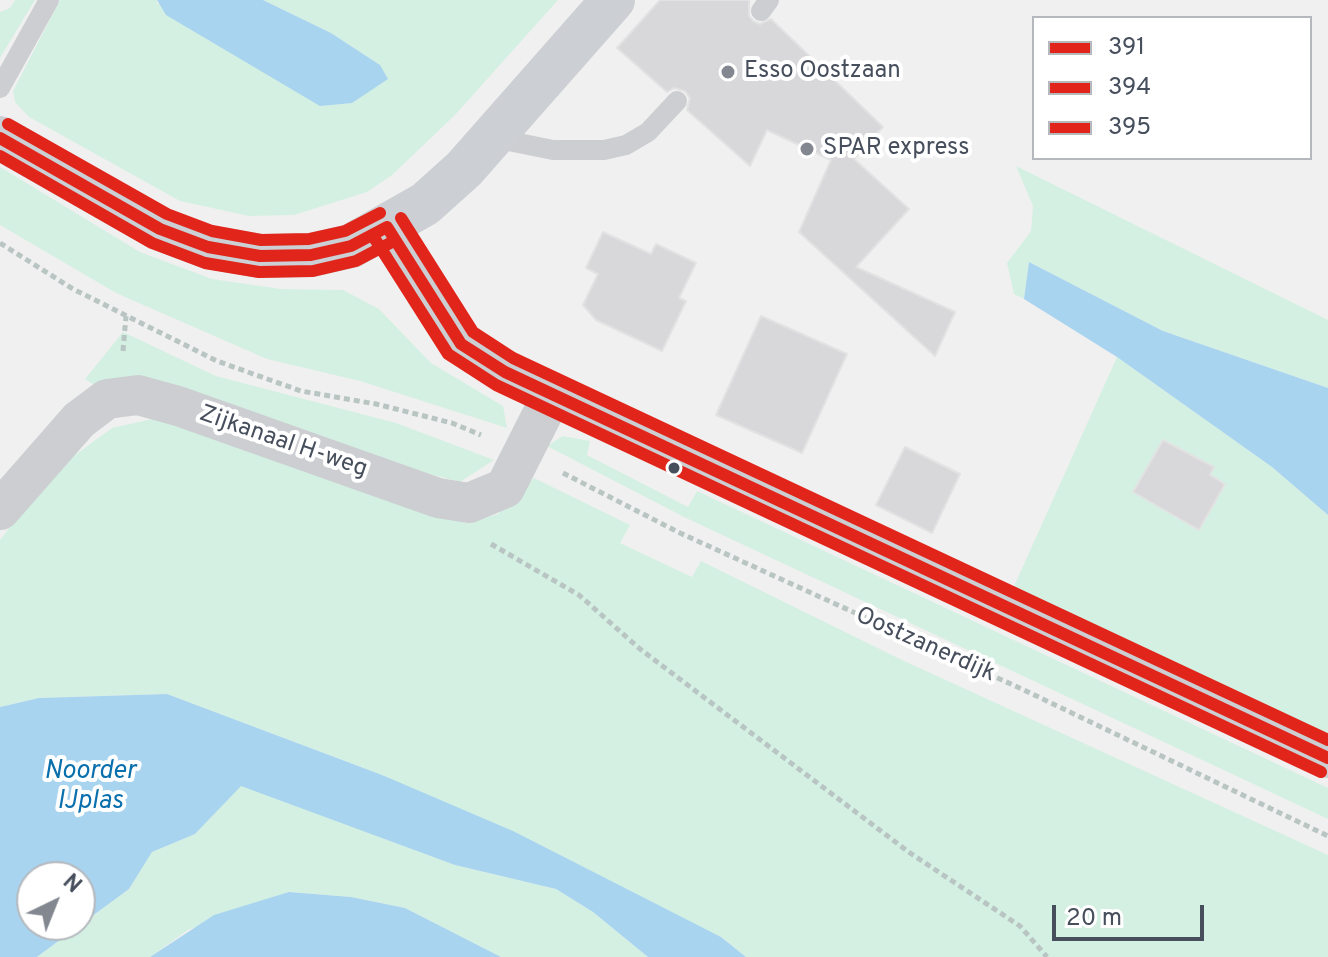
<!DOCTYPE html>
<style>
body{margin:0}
#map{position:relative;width:1328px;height:957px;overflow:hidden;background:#f1f0f0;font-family:Overpass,sans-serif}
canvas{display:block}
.legend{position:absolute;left:1032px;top:16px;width:280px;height:144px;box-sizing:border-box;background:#fff;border:2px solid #b5b9be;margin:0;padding:10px 14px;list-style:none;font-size:24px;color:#474f5d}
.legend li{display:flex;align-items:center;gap:16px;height:40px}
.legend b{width:40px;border:2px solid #b5b9be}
.north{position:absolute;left:16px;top:861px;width:80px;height:80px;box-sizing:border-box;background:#fff;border:2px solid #b5b9be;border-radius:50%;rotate:43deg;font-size:22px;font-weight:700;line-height:32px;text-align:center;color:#474f5d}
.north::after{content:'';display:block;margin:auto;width:28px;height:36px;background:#828790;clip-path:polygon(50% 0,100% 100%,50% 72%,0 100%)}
.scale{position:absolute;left:1052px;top:905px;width:152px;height:36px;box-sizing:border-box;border:4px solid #474f5d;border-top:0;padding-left:10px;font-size:24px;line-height:28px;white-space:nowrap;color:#474f5d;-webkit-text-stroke:6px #fff;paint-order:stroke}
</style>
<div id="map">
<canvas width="1328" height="957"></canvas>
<ul class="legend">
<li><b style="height:10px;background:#e1251b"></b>391</li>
<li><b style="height:10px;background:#e1251b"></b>394</li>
<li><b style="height:10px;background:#e1251b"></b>395</li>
</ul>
<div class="north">N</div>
<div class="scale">20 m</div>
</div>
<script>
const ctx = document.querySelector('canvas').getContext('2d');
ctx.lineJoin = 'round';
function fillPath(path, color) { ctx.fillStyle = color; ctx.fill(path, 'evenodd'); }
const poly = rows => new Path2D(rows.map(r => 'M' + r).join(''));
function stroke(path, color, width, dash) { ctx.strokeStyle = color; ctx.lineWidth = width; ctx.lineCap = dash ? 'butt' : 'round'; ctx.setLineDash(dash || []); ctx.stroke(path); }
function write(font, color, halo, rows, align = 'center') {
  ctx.font = font + ' Overpass,sans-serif'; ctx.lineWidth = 8; ctx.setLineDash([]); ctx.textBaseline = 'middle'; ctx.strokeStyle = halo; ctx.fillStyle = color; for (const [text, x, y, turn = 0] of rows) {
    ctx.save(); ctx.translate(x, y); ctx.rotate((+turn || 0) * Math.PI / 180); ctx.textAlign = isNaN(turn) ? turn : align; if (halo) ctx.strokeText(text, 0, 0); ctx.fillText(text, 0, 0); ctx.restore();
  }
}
const green = poly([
 [15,0,35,0,0,58,0,12,10,8],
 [60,0,157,0,157,3,380,65,331,33,263,0,558,0,455,115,392,175,367,192,294,215,249,216,180,201,29,117,15,102,13,91],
 [1016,166,1328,320,1328,388,1163,331,1029,262,1024,299,1014,294,1007,263,1031,231,1033,206],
 [0,167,140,252,212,279,281,289,343,290,379,309,431,363,503,406,507,428,360,381,267,359,116,293,0,225],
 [123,332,216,376,396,423,494,460,460,482,96,386,85,379],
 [1117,357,1272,467,1328,515,1328,735,1011,593],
 [156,418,465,523,498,514,534,478,630,525,620,543,692,577,701,561,902,660,1328,855,1328,957,746,957,721,937,382,775,167,694,39,698,0,707,0,540,52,472,112,428],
 [563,436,590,441,587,455,688,507,697,491,1328,788,1328,819,684,517,547,446],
 [241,785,455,865,556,889,593,912,648,957,501,957,405,908,351,897,289,892,188,930,150,957,37,957,129,889,152,852,195,834]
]);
const water = poly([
 [157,0,263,0,331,33,380,65,388,79,352,103,320,106,166,15],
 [1029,262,1163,331,1328,388,1328,515,1272,467,1117,357,1024,299],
 [167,694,382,775,513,831,721,937,746,957,648,957,593,912,556,889,455,865,241,786,195,834,152,852,129,889,80,925,80,877,32,877,32,925,80,925,37,957,0,957,0,707,39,698],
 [289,892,351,897,405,908,501,957,150,957,214,915]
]);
const building = poly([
 [660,0,749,0,749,16,753,21,760,24,771,19,883,127,854,159,909,209,856,267,955,312,935,356,799,232,831,160,767,130,750,166,687,110,690,98,685,91,674,88,667,92,617,48,660,0],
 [603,232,651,254,656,244,696,263,679,298,686,301,662,351,596,320,583,305,598,274,586,268,603,232],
 [761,316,847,354,802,453,716,415,761,316],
 [1163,440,1214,467,1210,475,1225,484,1199,530,1133,492,1163,440],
 [905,447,960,474,932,533,876,505,905,447]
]);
const path = poly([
 [0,243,73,289,217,361,301,391,376,404,452,423,481,435],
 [123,351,126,316],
 [563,473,680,533,1024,690,1328,836],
 [491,544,579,595,640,649,910,853,1020,926,1047,957]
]);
const lane = poly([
 [761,11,769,0],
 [0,88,49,0],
 [494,138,553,150,604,150,626,145,648,132,677,101]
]);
const street = poly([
 [387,227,461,344,505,372,1328,758],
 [0,510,79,420,107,399,138,395,178,406,438,498,469,503,505,488,552,395]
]);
const secondary = poly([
 [0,138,160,229,208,247,260,256,311,255,351,246,425,204,464,169,613,0]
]);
const bus1 = poly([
 [0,138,160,229,208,247,260,256,311,255,351,246,387,227],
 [387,227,461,344,505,372,1328,758]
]);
const bus2 = poly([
 [0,156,152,243,205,263,259,272,313,271,356,261,394,241],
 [373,236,448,354,496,385,1321,772]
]);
const bus3 = poly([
 [8,124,167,214,212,231,261,240,309,239,345,231,380,213],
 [401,218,473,332,513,358,1328,740]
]);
const markers = [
 [728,72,8,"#828790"],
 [807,149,8,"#828790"],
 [674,468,7,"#474f5d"]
];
const poiNames = [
 ["Esso Oostzaan",744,72],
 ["SPAR express",823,149]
];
const streetNames = [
 ["Zijkanaal H-weg",283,443,19],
 ["Oostzanerdijk",925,646,24]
];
const waterNames = [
 ["Noorder",90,773],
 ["IJplas",90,803]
];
fillPath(green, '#d4f0e3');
fillPath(water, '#a8d4ef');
fillPath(building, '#d8d8db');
stroke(building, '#e2e2e3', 2);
stroke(path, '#b8c5c3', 5, [6, 4]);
stroke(lane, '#ccced1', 20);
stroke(street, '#ccced1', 40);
stroke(secondary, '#cccfd3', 44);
stroke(bus1, '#e1251b', 12);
stroke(bus2, '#e1251b', 12);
stroke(bus3, '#e1251b', 12);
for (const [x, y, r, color] of markers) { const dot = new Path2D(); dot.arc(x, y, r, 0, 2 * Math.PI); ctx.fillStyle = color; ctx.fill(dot); stroke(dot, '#fff', 3); }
write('24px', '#474f5d', '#fff', poiNames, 'left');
write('24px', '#474f5d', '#fff', streetNames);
write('italic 26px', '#0970ad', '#fff', waterNames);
</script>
